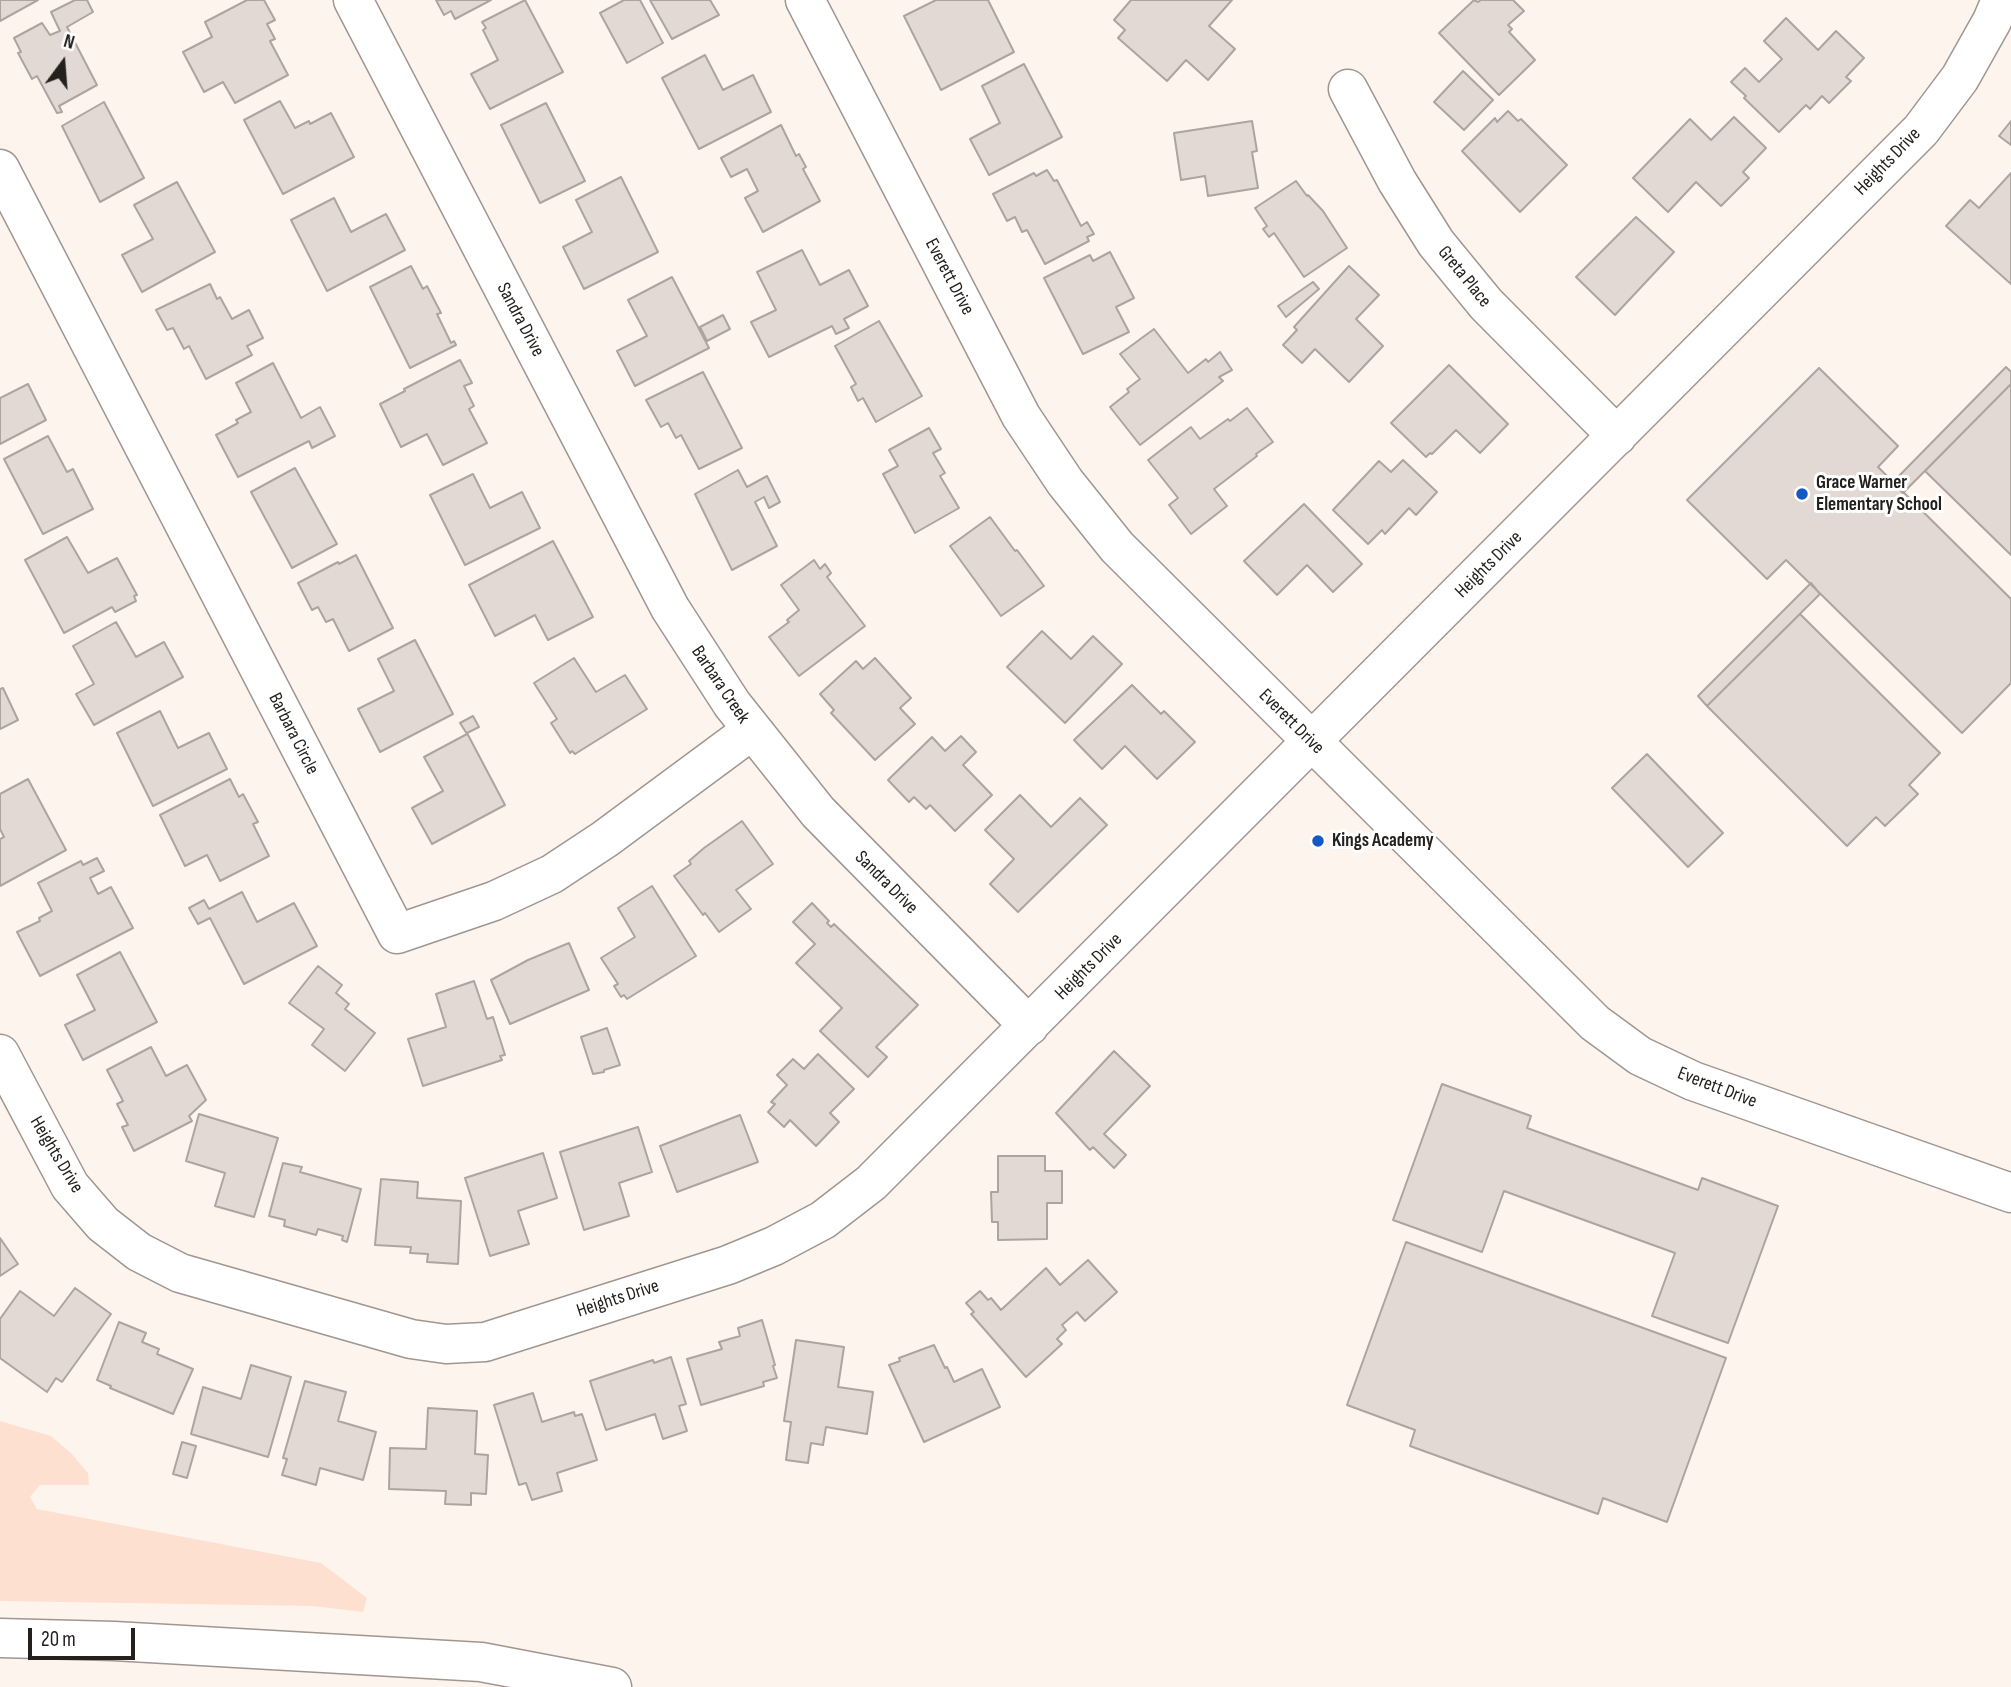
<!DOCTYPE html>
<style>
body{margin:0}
#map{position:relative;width:2011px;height:1687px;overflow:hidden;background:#fef4ee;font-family:"Sofia Sans Condensed",sans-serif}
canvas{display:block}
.north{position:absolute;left:28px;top:28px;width:70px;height:70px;-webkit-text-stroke:5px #fff;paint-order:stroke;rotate:16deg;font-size:19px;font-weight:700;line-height:28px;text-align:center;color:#24201e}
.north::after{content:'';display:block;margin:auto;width:24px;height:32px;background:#24201e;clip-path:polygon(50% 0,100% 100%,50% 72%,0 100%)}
.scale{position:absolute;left:28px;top:1628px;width:107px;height:32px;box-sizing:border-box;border:4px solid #24201e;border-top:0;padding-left:9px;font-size:21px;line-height:24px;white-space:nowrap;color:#24201e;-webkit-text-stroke:5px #fff;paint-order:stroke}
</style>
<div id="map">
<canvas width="2011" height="1687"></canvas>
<div class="north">N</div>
<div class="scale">20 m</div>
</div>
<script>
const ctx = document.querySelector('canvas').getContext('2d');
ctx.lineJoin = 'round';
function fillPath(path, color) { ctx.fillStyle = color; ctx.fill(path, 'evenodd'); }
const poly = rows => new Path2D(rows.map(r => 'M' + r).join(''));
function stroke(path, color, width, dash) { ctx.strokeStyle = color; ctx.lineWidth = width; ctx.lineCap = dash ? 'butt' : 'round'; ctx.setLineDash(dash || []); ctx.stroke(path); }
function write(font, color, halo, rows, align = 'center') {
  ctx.font = font + ' "Sofia Sans Condensed",sans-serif'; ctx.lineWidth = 6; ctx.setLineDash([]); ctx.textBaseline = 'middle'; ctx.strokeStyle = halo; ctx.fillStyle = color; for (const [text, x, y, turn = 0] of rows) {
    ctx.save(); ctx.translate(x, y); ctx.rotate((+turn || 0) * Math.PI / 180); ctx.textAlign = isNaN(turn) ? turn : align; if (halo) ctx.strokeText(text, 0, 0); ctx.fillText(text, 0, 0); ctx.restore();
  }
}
const green = poly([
 [0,1421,51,1436,71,1453,88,1473,89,1485,40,1485,30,1497,37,1509,321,1563,367,1598,363,1612,312,1606,0,1601]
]);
const building = poly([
 [0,0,38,0,0,21,0,0],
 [75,0,87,0,93,12,67,27,97,85,59,106,62,112,57,113,37,76,32,79,18,53,21,52,14,38,42,23,50,35,60,31,51,12,75,0],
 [247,0,264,0,275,20,267,24,275,39,270,41,288,75,235,103,223,82,204,92,183,52,212,37,205,22,247,0],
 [436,0,491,0,455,19,451,11,444,15,436,0],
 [525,0,563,72,490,109,471,74,498,60,483,30,486,28,482,22,525,0],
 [624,0,640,0,663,43,627,63,600,13,624,0],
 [650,0,710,0,719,15,672,39,650,0],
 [936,0,988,0,1014,52,941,90,904,16,936,0],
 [1131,0,1232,0,1209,26,1235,49,1208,80,1186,60,1167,81,1118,38,1125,30,1114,20,1131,0],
 [1474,0,1478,2,1481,0,1513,0,1524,11,1508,25,1512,29,1509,32,1535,60,1499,95,1439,33,1474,0],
 [1786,18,1818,50,1836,31,1864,58,1846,77,1851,81,1829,103,1822,96,1810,109,1806,105,1779,132,1744,98,1746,96,1731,82,1745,68,1759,82,1782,59,1764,41,1786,18],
 [705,55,723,90,753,75,771,112,699,149,662,78,705,55],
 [1024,64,1062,137,989,175,970,139,1000,123,982,86,1024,64],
 [1463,71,1493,100,1464,130,1434,102,1463,71],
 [280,101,295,128,309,121,310,124,331,113,354,157,283,194,244,120,280,101],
 [104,102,144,178,100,202,62,126,104,102],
 [546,103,585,181,540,203,501,125,546,103],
 [1508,111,1518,121,1521,119,1567,165,1520,212,1462,151,1495,118,1497,122,1508,111],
 [1734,117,1766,148,1743,172,1749,178,1721,206,1696,182,1668,212,1633,178,1690,119,1711,140,1734,117],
 [1252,121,1257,151,1252,152,1258,188,1208,196,1205,176,1181,180,1174,133,1252,121],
 [2011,121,2011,145,1999,136,2011,121],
 [781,125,796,156,799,154,806,167,803,169,820,201,763,232,745,198,758,191,747,169,731,177,721,158,781,125],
 [1047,170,1054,181,1057,180,1081,226,1087,222,1094,234,1087,237,1089,241,1045,264,1027,230,1022,232,1015,217,1007,221,993,194,1034,173,1036,176,1047,170],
 [2011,173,2011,284,1946,226,1970,200,1979,208,2011,173],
 [621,177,658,252,584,289,563,247,592,232,576,200,621,177],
 [1296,181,1307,196,1308,195,1323,211,1347,248,1304,277,1274,233,1269,237,1263,229,1267,226,1255,208,1296,181],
 [177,182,215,252,142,292,122,255,153,239,134,205,177,182],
 [334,198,351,232,386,214,405,250,327,291,291,220,334,198],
 [1636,217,1674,252,1615,315,1576,277,1636,217],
 [802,250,820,285,849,270,868,306,844,319,849,328,836,334,832,326,769,357,751,322,776,310,757,272,802,250],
 [1110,252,1134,298,1116,307,1129,332,1083,354,1044,278,1090,255,1093,261,1110,252],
 [411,266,423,289,427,286,441,313,437,314,451,343,454,341,456,345,410,368,370,287,411,266],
 [1349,266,1379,295,1356,319,1383,346,1349,382,1315,349,1302,363,1283,345,1297,330,1294,327,1349,266],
 [672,277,709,348,635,386,617,351,647,336,628,300,672,277],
 [1313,282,1319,289,1286,317,1278,306,1313,282],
 [210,284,217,299,220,297,232,319,249,310,263,338,247,346,252,355,206,379,189,346,184,349,173,328,167,330,156,310,210,284],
 [723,315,730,329,707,341,700,327,723,315],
 [879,321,922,396,876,422,863,398,858,401,851,387,856,384,835,346,879,321],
 [1154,329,1188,373,1206,359,1208,362,1220,352,1232,370,1219,377,1223,381,1140,445,1110,407,1129,392,1127,389,1140,379,1120,354,1154,329],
 [460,360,472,383,464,386,474,406,469,409,487,443,443,465,427,434,401,447,380,404,405,391,404,389,460,360],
 [273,363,301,418,320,407,335,436,312,448,309,441,238,477,216,435,238,423,236,420,251,412,236,383,273,363],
 [1449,365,1508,424,1480,453,1456,430,1432,454,1430,453,1426,457,1391,423,1449,365],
 [2006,367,2011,372,2011,384,1903,493,1893,482,2006,367],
 [1819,368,1898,446,1878,467,2011,599,2011,683,1962,733,1786,560,1767,579,1687,500,1819,368],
 [703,372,742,448,699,469,681,435,676,438,668,423,661,427,646,400,703,372],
 [28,384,46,420,0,444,0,398,28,384],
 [2011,384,2011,555,1925,471,2011,384],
 [1247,408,1273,442,1256,454,1257,456,1214,489,1227,506,1191,534,1169,505,1178,498,1148,460,1191,427,1200,439,1228,419,1230,421,1247,408],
 [929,428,941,449,933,453,945,473,940,476,959,508,915,533,883,474,898,466,889,450,929,428],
 [48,436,67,472,73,469,93,509,43,534,4,459,48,436],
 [1403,460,1437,492,1416,515,1409,508,1385,534,1382,530,1368,544,1333,510,1379,461,1391,472,1403,460],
 [295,468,337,544,292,568,251,492,295,468],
 [738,470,747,487,767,476,780,502,769,508,764,497,755,502,777,546,732,570,695,494,738,470],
 [473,474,490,508,522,492,540,528,465,565,430,495,473,474],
 [1304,504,1362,564,1333,592,1307,565,1277,595,1244,561,1304,504],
 [990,517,1015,551,1017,550,1044,586,1001,616,950,546,990,517],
 [67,537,88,573,117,558,137,595,134,596,136,601,115,612,112,607,64,633,25,560,67,537],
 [553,541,593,617,548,640,535,615,495,636,469,585,553,541],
 [356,555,393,628,349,651,333,619,326,622,318,607,312,610,298,583,338,562,339,564,356,555],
 [814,560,820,569,825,564,831,573,827,577,865,626,799,676,769,637,789,622,787,620,799,610,781,585,814,560],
 [1811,583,1820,594,1707,706,1698,696,1811,583],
 [1800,614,1940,753,1909,785,1918,794,1885,826,1876,817,1847,846,1707,706,1800,614],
 [116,622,136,657,164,642,183,677,94,725,76,694,94,684,73,646,116,622],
 [1042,631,1071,659,1093,636,1122,664,1065,723,1007,667,1042,631],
 [415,640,453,714,380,752,358,709,394,691,378,659,415,640],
 [574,658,596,692,625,675,647,709,575,754,572,751,570,753,551,723,557,719,534,683,574,658],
 [875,658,911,698,900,708,915,724,875,760,831,713,834,710,820,694,856,661,863,669,875,658],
 [1132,685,1161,714,1164,711,1195,742,1157,779,1125,746,1102,769,1074,740,1132,685],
 [3,688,18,720,0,729,0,689,3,688],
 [160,711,178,748,209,733,227,769,153,806,117,733,160,711],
 [473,716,479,727,467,733,505,805,432,844,412,808,443,791,424,757,467,734,460,723,473,716],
 [961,736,976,752,963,765,992,795,955,831,930,805,926,809,914,797,909,802,888,780,932,737,945,751,961,736],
 [1647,754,1723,833,1688,867,1612,788,1647,754],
 [28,779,66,850,0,886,0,839,4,837,0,829,0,794,28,779],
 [230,779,239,797,243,794,258,822,253,824,269,856,220,881,207,855,185,866,160,815,230,779],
 [1020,795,1051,827,1080,798,1107,825,1018,912,990,884,1014,859,985,830,1020,795],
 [742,821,773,864,736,890,751,909,719,932,705,913,703,915,674,876,691,864,689,861,704,848,742,821],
 [97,858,104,871,90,878,98,894,111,887,133,928,40,976,17,932,40,921,39,918,52,911,38,883,81,861,83,865,97,858],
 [652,886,696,956,627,999,624,995,621,997,614,986,618,984,601,958,635,937,618,908,652,886],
 [242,892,257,922,294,903,317,946,244,984,210,918,198,924,189,908,204,900,209,909,242,892],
 [812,903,829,921,827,923,831,927,834,924,918,1005,876,1047,887,1057,868,1077,820,1031,842,1008,796,963,815,944,793,922,812,903],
 [569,943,589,990,510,1024,491,980,528,960,569,943],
 [120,952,157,1022,83,1060,65,1025,95,1010,77,975,120,952],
 [318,966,342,985,336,993,349,1004,345,1009,375,1033,345,1071,312,1045,324,1029,289,1003,318,966],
 [474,981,487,1019,493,1017,505,1055,500,1056,502,1060,423,1086,408,1039,446,1027,436,994,474,981],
 [607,1028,620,1065,604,1070,604,1072,593,1074,581,1037,607,1028],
 [151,1047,166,1076,187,1065,206,1100,189,1116,192,1121,134,1151,122,1127,128,1125,117,1104,123,1101,107,1070,151,1047],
 [1114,1051,1150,1086,1104,1134,1126,1155,1114,1168,1093,1147,1090,1150,1056,1113,1114,1051],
 [818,1054,854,1089,830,1113,839,1122,816,1146,790,1120,784,1127,768,1112,775,1104,771,1102,787,1085,777,1075,793,1059,804,1069,818,1054],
 [1442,1084,1531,1116,1527,1128,1698,1190,1702,1178,1778,1206,1728,1343,1652,1316,1675,1253,1504,1191,1482,1252,1393,1220,1442,1084],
 [199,1114,278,1138,254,1217,215,1206,225,1173,186,1161,199,1114],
 [740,1115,758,1162,677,1192,660,1146,740,1115],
 [638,1127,652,1172,619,1183,629,1216,584,1230,560,1152,638,1127],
 [543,1153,557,1198,518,1211,529,1244,490,1256,465,1178,543,1153],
 [998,1156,1045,1156,1045,1171,1062,1171,1062,1203,1047,1203,1047,1239,998,1240,998,1222,992,1222,991,1192,998,1192,998,1156],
 [283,1163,302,1167,300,1172,361,1189,347,1242,342,1240,343,1236,318,1229,316,1235,284,1226,285,1220,269,1216,283,1163],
 [381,1179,418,1182,417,1198,461,1201,458,1264,427,1262,428,1254,410,1253,411,1247,375,1245,381,1179],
 [0,1238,18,1264,0,1276,0,1238],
 [1406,1242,1726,1358,1667,1522,1603,1498,1598,1514,1410,1446,1415,1430,1347,1405,1406,1242],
 [1088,1260,1117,1292,1085,1321,1077,1312,1062,1325,1066,1330,1057,1339,1062,1344,1026,1377,971,1314,974,1312,966,1303,980,1291,988,1300,991,1298,1001,1310,1046,1268,1060,1285,1088,1260],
 [75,1288,111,1314,62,1382,56,1378,47,1392,0,1358,0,1319,20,1291,54,1316,75,1288],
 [762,1320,775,1365,773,1366,777,1378,763,1382,764,1386,701,1405,687,1359,722,1349,719,1342,740,1336,738,1328,762,1320],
 [119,1322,146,1333,142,1342,159,1349,157,1354,193,1369,173,1414,110,1388,111,1386,97,1380,119,1322],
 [796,1340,844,1347,838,1387,873,1392,867,1434,826,1427,823,1445,811,1443,808,1463,786,1460,791,1422,784,1421,796,1340],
 [934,1345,945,1368,947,1367,954,1382,982,1369,1000,1407,924,1442,889,1365,900,1361,899,1358,934,1345],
 [671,1357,686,1404,679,1406,687,1431,663,1439,655,1414,606,1430,590,1381,653,1360,654,1363,671,1357],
 [251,1365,291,1377,268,1457,191,1434,203,1387,241,1399,251,1365],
 [305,1381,346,1392,338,1421,376,1432,363,1480,320,1468,316,1485,282,1475,287,1459,283,1458,305,1381],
 [533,1393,542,1422,574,1412,575,1416,582,1414,597,1460,557,1473,562,1491,532,1500,526,1483,519,1485,494,1405,533,1393],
 [428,1408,477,1411,475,1454,488,1455,486,1494,471,1493,471,1505,445,1504,446,1491,389,1489,390,1448,426,1449,428,1408],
 [182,1442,196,1446,187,1478,173,1474,182,1442]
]);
const minor = poly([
 [353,0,670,608,732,704,818,812,1029,1026],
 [805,0,1021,416,1065,482,1117,547,1595,1023,1640,1056,1693,1081,2011,1193],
 [1348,89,1397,181,1436,243,1486,304,1617,436],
 [0,169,397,934,494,901,552,874,605,839,751,731],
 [0,1054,70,1186,103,1224,139,1252,180,1273,411,1339,446,1344,485,1342,728,1265,774,1246,823,1220,871,1183,1921,130,1960,78,1992,21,2001,0]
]);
const highway = poly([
 [0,1638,114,1641,481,1662,612,1687]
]);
const markers = [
 [1802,494,7,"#1358c3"],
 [1318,841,7,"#1358c3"]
];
const streetNames = [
 ["Heights Drive",1888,162,-46],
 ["Everett Drive",949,277,62],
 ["Greta Place",1464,277,51],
 ["Sandra Drive",520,320,62],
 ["Heights Drive",1489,565,-45],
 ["Barbara Creek",720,685,56],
 ["Everett Drive",1291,722,45],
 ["Barbara Circle",293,734,63],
 ["Sandra Drive",886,883,45],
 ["Heights Drive",1089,967,-45],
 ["Everett Drive",1717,1088,21],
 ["Heights Drive",56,1155,59],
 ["Heights Drive",618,1299,-18]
];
const poiNames = [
 ["Grace Warner",1816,483],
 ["Elementary School",1816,505],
 ["Kings Academy",1332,841]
];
fillPath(green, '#fee0d0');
fillPath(building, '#e3d9d4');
stroke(building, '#ada49f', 2);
stroke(minor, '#a09691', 41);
stroke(highway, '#a09691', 41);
stroke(minor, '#fff', 38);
stroke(highway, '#fff', 38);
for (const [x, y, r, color] of markers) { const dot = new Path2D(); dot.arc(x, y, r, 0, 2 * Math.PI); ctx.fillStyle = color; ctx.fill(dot); stroke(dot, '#fff', 2.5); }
write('19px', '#24201e', '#fff', streetNames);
write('bold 19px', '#24201e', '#fff', poiNames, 'left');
</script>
